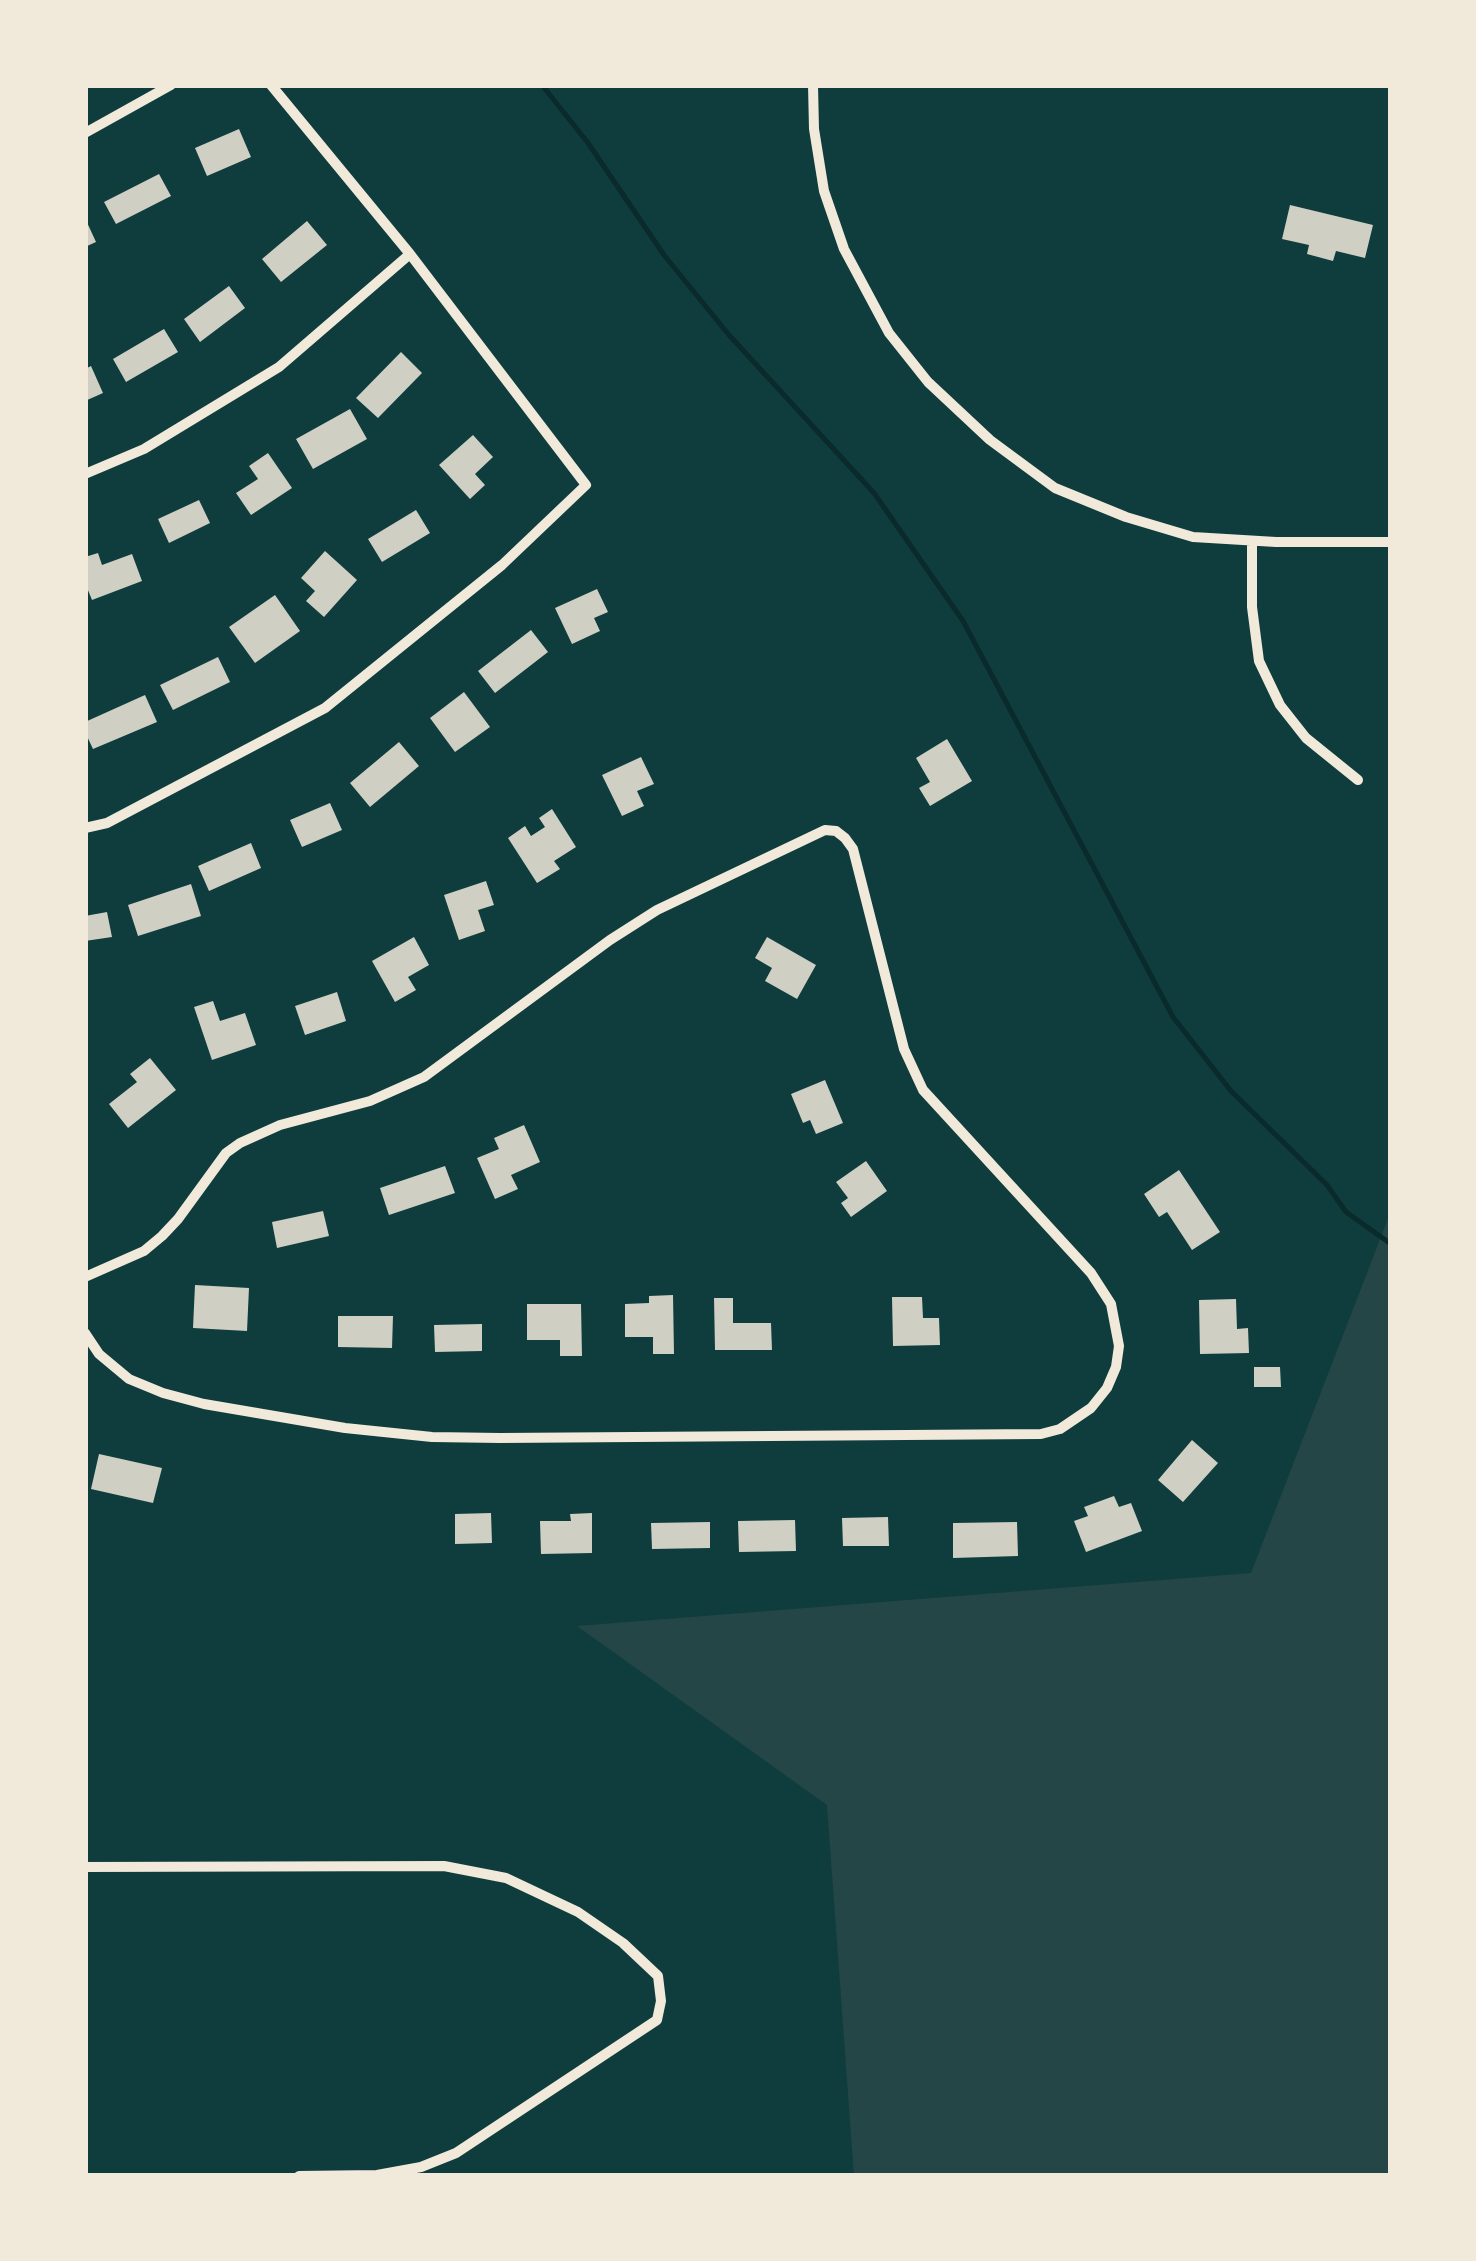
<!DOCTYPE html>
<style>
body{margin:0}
#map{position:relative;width:1476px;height:2261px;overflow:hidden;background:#0f3d3e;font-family:Roboto,sans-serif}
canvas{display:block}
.frame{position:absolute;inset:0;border:88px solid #f1e9da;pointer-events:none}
</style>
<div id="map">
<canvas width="1476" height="2261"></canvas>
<div class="frame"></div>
</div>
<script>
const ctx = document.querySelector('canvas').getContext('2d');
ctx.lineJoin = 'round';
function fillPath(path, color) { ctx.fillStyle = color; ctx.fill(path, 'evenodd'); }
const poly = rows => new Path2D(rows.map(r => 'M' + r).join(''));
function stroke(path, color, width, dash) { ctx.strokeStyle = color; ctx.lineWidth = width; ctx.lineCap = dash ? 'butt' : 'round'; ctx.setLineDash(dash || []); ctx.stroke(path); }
const green = poly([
 [1391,1211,1391,2176,854,2176,827,1805,577,1626,1251,1573]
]);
const stream = poly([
 [542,85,588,143,664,255,729,335,874,493,963,621,1173,1017,1231,1091,1327,1185,1346,1212,1391,1244]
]);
const building = poly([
 [239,129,251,157,207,176,195,148],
 [159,174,171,196,116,224,104,202],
 [1290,205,1373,225,1365,258,1336,251,1333,261,1307,254,1309,245,1282,239],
 [85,218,96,242,85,247],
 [307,221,327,245,281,282,262,259],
 [229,286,245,308,200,342,184,319],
 [164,329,178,352,126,382,113,359],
 [401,352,422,373,378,418,356,398],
 [91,366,103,393,85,401,85,369],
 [350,409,367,439,313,469,296,439],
 [473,435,493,457,475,474,485,485,470,499,439,465],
 [268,453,292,488,251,515,236,493,258,479,249,466],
 [199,500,210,523,169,543,158,519],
 [416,510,430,533,382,562,368,539],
 [325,551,357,580,324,617,306,601,315,591,301,578],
 [98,553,102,565,132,554,142,581,92,600,85,583,85,557],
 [597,589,608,612,594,618,600,631,572,644,555,608],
 [275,595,300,631,255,663,229,627],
 [531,630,548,652,495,693,478,671],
 [218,657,230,682,173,710,160,685],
 [464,692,490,727,455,752,430,718],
 [145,695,157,722,93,749,85,732,85,722],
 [947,739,972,781,930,806,919,788,930,782,916,758],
 [399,742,419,766,370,807,350,783],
 [641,757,654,784,637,791,644,806,622,816,602,775],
 [330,803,342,830,302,847,290,820],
 [552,809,576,847,554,861,560,869,537,883,508,838,525,826,531,836,545,827,539,818],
 [251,843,261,868,209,891,198,866],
 [486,881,494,905,478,910,485,931,459,940,444,895],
 [191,884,201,916,138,936,128,905],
 [107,912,112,937,85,941,85,916],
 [414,937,429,965,408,977,416,990,395,1002,372,961],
 [767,937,816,965,797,999,765,981,772,968,755,958],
 [337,992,346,1021,305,1035,295,1006],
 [213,1001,220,1021,245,1013,256,1045,212,1060,194,1007],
 [150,1058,176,1090,128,1128,109,1104,137,1082,130,1074],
 [825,1080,843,1123,816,1134,810,1120,803,1123,791,1094],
 [524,1125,540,1162,511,1175,518,1189,495,1199,477,1158,499,1149,494,1138],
 [866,1161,887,1191,851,1217,841,1203,848,1198,836,1182],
 [445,1166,455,1193,389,1215,380,1188],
 [1179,1170,1220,1232,1192,1250,1167,1212,1159,1217,1144,1194],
 [323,1211,329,1236,277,1248,272,1222],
 [195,1285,249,1288,247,1331,193,1328],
 [673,1295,674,1354,653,1354,653,1337,625,1337,625,1304,649,1303,649,1296],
 [892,1297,922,1297,923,1318,939,1318,940,1345,893,1346],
 [714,1298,733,1298,733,1323,771,1323,772,1350,715,1350],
 [1236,1299,1237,1329,1248,1328,1249,1353,1200,1354,1199,1300],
 [527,1304,581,1304,582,1356,560,1356,560,1340,527,1340],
 [338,1316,393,1316,392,1348,338,1347],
 [482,1324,482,1351,435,1352,434,1325],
 [1254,1367,1280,1367,1281,1387,1254,1387],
 [1192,1440,1218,1463,1183,1502,1158,1480],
 [99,1454,162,1468,153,1503,91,1489],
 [1114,1496,1119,1507,1131,1503,1142,1531,1086,1552,1074,1521,1088,1516,1084,1507],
 [491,1513,492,1543,455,1544,455,1514],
 [592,1513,592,1553,541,1554,540,1521,571,1521,570,1514],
 [888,1517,889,1546,843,1546,842,1518],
 [795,1520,796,1551,739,1552,738,1521],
 [710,1522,710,1548,652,1549,651,1523],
 [1017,1522,1018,1556,953,1558,953,1523]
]);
const minor = poly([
 [813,85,814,129,824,191,844,249,889,333,928,382,990,440,1055,488,1126,517,1193,537,1276,542,1391,542],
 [85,133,171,85],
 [85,474,144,449,279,367,410,254],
 [1252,541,1252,607,1259,661,1280,705,1306,738,1358,780],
 [85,828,107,823,325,708,502,565,586,485,410,254,271,85],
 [85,1277,144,1251,162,1236,178,1219,226,1153,240,1143,280,1125,370,1101,424,1077,610,940,657,910,825,830,836,831,845,838,853,849,904,1049,923,1090,1091,1273,1111,1304,1119,1346,1116,1367,1107,1388,1091,1408,1060,1429,1041,1434,500,1438,432,1437,345,1428,204,1404,163,1393,129,1379,99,1354,85,1333],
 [85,1867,444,1866,506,1878,578,1912,623,1943,658,1976,661,2001,657,2020,456,2153,421,2167,377,2175,299,2176]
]);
fillPath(green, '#244646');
stroke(stream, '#0a2a2b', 5);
fillPath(building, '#cfcfc3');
stroke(minor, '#f1e9da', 10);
</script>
